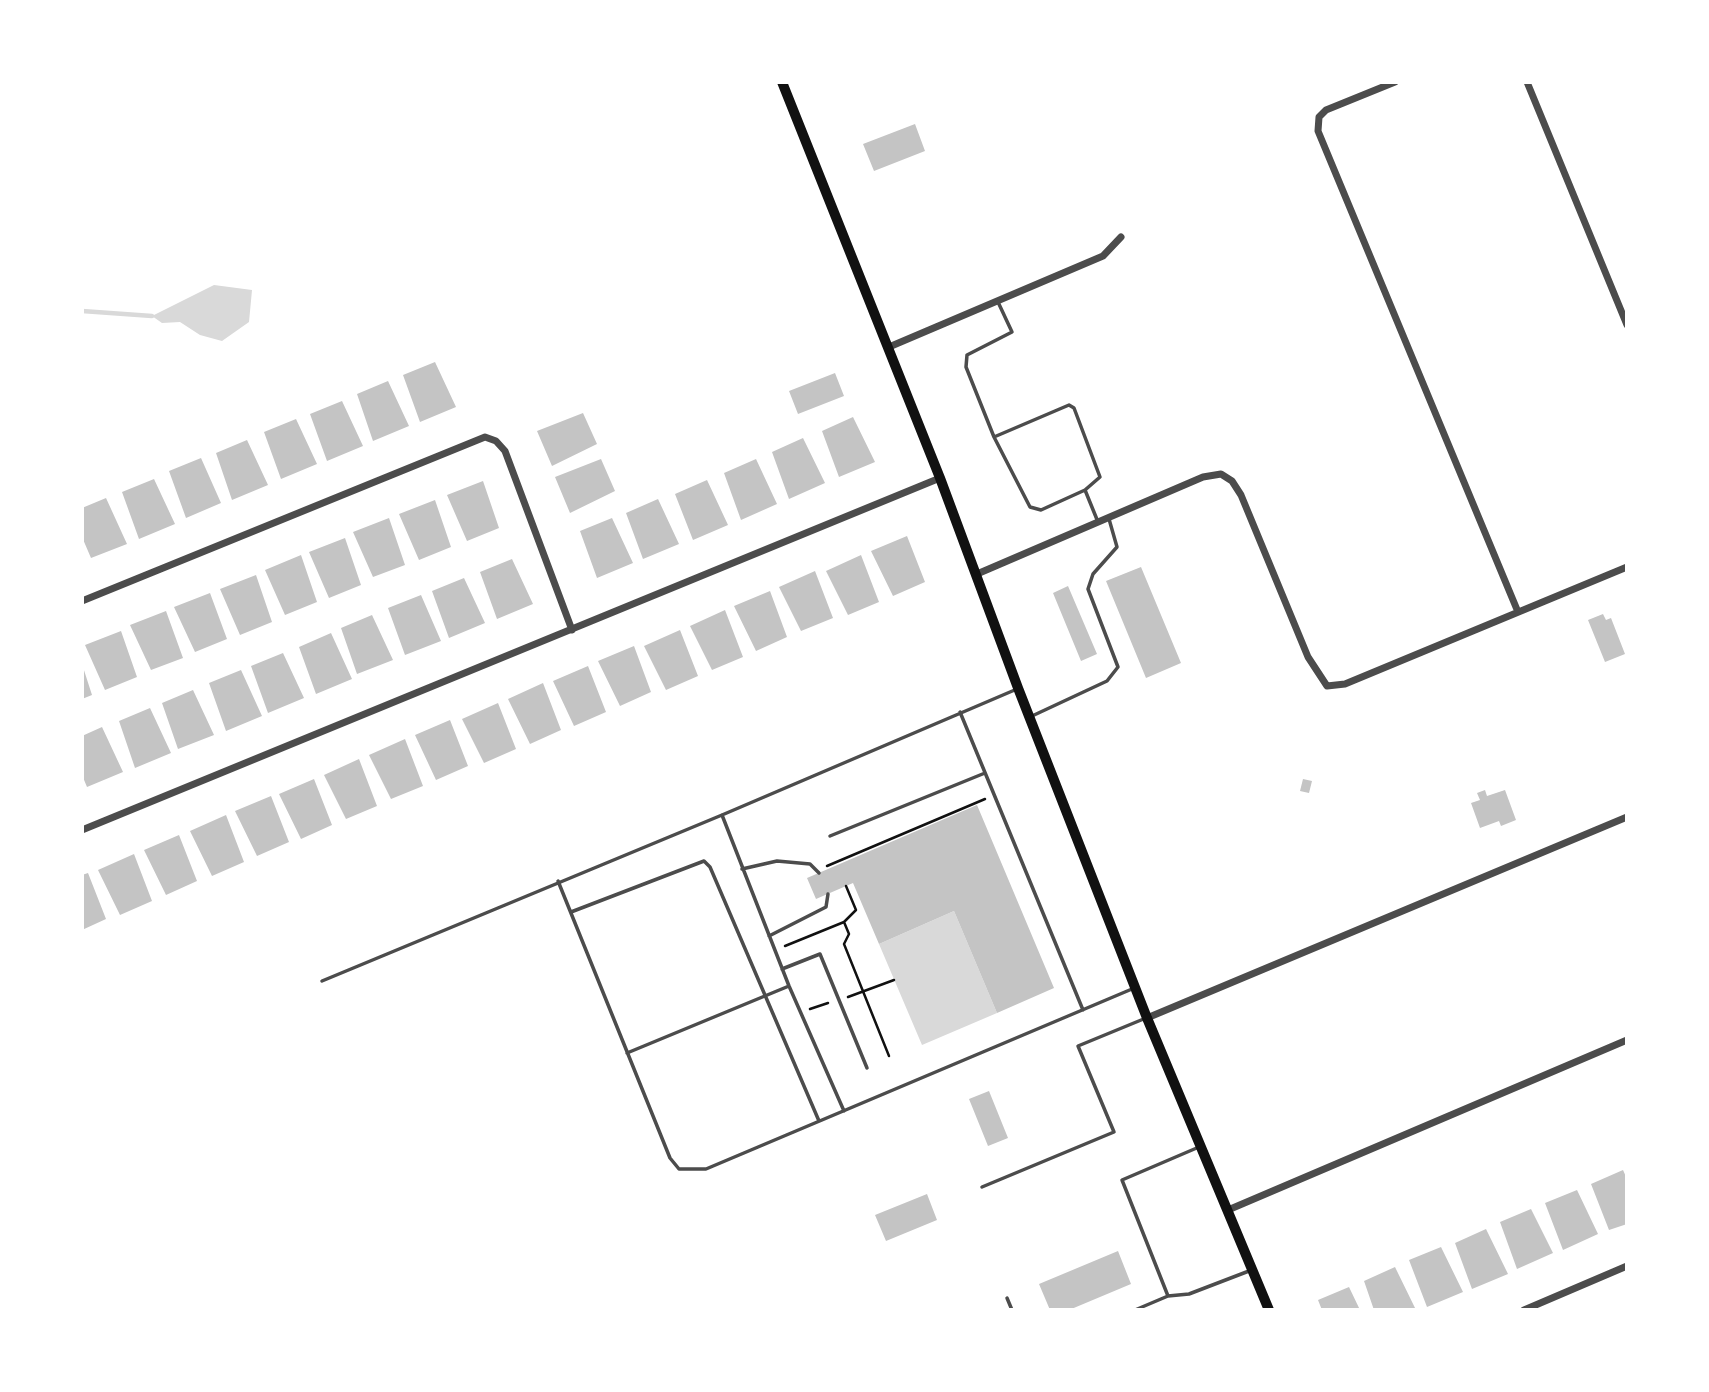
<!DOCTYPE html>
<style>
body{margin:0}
#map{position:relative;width:1709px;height:1392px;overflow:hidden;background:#fff;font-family:Arial,sans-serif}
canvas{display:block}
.frame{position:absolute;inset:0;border:84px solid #fff;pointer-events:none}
</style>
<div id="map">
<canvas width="1709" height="1392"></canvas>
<div class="frame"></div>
</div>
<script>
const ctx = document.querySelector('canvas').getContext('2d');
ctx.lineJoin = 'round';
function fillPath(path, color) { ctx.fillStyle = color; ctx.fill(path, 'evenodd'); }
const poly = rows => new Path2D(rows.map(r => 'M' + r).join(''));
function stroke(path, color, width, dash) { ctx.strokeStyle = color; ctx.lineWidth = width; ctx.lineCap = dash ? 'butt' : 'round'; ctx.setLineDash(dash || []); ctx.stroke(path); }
const water = poly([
 [214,285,252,290,249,322,222,341,200,335,180,322,162,323,152,316],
 [954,911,997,1013,922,1045,879,944]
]);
const stream = poly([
 [82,311,152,316]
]);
const building = poly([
 [915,124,925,151,874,171,863,144],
 [435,362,456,407,420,422,403,375],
 [835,373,844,396,798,414,789,391],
 [388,381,409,426,373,441,357,394],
 [342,401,363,446,327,461,310,414],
 [583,413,597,444,552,466,537,431],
 [853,417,875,462,839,477,822,431],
 [296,419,317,464,281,479,264,432],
 [803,438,825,483,789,499,772,452],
 [247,440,268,485,232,500,216,453],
 [201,458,221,503,186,518,169,471],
 [601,459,615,491,570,513,555,477],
 [756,459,777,504,741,520,724,473],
 [154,479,175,524,139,539,122,492],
 [707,480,728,525,693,540,675,494],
 [483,481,499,528,467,541,447,495],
 [106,498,127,544,91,558,82,537,82,508],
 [658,499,679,544,643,559,626,513],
 [435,500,451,547,419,560,399,514],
 [389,518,405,565,373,577,353,532],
 [612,518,633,563,597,578,580,531],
 [907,536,925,582,893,596,871,551],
 [345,538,361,585,329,598,309,552],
 [301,555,317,602,285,615,265,570],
 [861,555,879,602,848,615,826,571],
 [512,559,533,604,497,619,480,572],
 [1141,567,1181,663,1146,678,1106,581],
 [815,571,833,618,801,631,779,587],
 [256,575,272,622,240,635,220,589],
 [464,578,485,623,449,638,432,591],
 [1068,586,1097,654,1081,661,1053,593],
 [770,591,787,637,756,651,734,606],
 [210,593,227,639,195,652,174,607],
 [421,595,441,641,405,655,388,608],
 [725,610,743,657,712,670,690,626],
 [166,611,183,658,151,670,130,625],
 [1603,614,1606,620,1611,618,1625,654,1605,662,1588,620],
 [372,615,393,660,357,674,341,628],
 [680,630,698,676,666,690,644,646],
 [121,631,137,677,105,690,85,645],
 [331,633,352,679,316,694,299,647],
 [634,646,651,692,620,706,598,661],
 [283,653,304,698,268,713,251,666],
 [82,664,92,695,82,699],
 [588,666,606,712,574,726,553,681],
 [241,670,262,716,226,731,209,683],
 [543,683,561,730,530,744,508,699],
 [193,690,214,735,178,749,162,703],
 [498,703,516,749,484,763,462,719],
 [150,708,171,753,135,768,119,721],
 [450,720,468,766,436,780,415,735],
 [102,727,123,772,87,787,82,775,82,736],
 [405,739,423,786,391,799,369,755],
 [359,759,377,806,346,819,324,775],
 [314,779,332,825,301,839,279,794],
 [1303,779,1312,781,1309,793,1300,791],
 [1485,790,1487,796,1505,790,1516,820,1501,826,1499,821,1480,828,1471,803,1480,800,1477,793],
 [271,796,289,842,257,856,235,811],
 [977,805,1054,988,997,1013,954,911,879,944,853,883,816,899,807,878],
 [226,815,244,862,212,876,190,831],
 [179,835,197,881,166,895,144,850],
 [134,854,152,901,120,915,98,870],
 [88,873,106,919,82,930,82,875],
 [989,1091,1008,1138,988,1146,969,1099],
 [1623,1170,1627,1179,1627,1224,1609,1230,1591,1184],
 [1577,1190,1598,1234,1563,1250,1545,1203],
 [927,1194,937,1220,886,1241,875,1215],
 [1531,1209,1553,1253,1517,1269,1500,1222],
 [1486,1229,1508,1274,1472,1289,1455,1243],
 [1441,1247,1463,1292,1427,1307,1409,1260],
 [1118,1251,1131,1284,1069,1310,1050,1310,1039,1284],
 [1395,1267,1416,1310,1374,1310,1364,1281],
 [1349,1287,1360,1310,1322,1310,1318,1300]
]);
const path = poly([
 [827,866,985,799],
 [844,922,849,934,844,944,889,1056],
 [785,946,844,922,856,910,846,886],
 [848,997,894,980],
 [810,1009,828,1003]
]);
const service = poly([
 [998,302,1012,332,967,355,966,367,994,437,1030,507,1041,510,1085,490],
 [994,437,1069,405,1074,408,1100,477,1085,490,1098,522],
 [960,712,1083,1010],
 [1032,716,1107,681,1118,667,1088,589,1093,574,1117,547,1109,519],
 [722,815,789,986,844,1111],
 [830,836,985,773],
 [742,869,777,861,810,864,819,873],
 [558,881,670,1158,679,1169,706,1169,1132,989],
 [571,912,704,861,710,867,819,1121],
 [769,936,826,907,828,894],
 [782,969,820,954,867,1068],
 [322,981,722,815,1017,689],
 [627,1053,789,986],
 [982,1187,1114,1132,1078,1046,1146,1018],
 [1168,1296,1122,1180,1199,1147],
 [1007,1298,1012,1310],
 [1135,1310,1168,1296,1189,1294,1249,1271]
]);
const minor = poly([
 [1395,82,1326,110,1319,117,1318,131,1518,612],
 [1527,82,1627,325],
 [889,347,1103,256,1121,237],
 [977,574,1203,477,1221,474,1232,481,1241,495,1308,657,1327,686,1345,684,1627,567],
 [82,601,485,437,496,441,505,451,572,630],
 [82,830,940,478],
 [1147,1018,1627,817],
 [1228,1210,1627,1040],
 [1524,1310,1627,1266]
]);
const secondary = poly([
 [782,82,940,478,1018,688,1147,1018,1269,1310]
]);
fillPath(water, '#d9d9d9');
stroke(stream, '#d9d9d9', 4.5);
fillPath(building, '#c4c4c4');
stroke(path, '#111', 2.5);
stroke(service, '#4c4c4c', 3.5);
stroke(minor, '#4c4c4c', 7);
stroke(secondary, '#111', 10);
</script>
